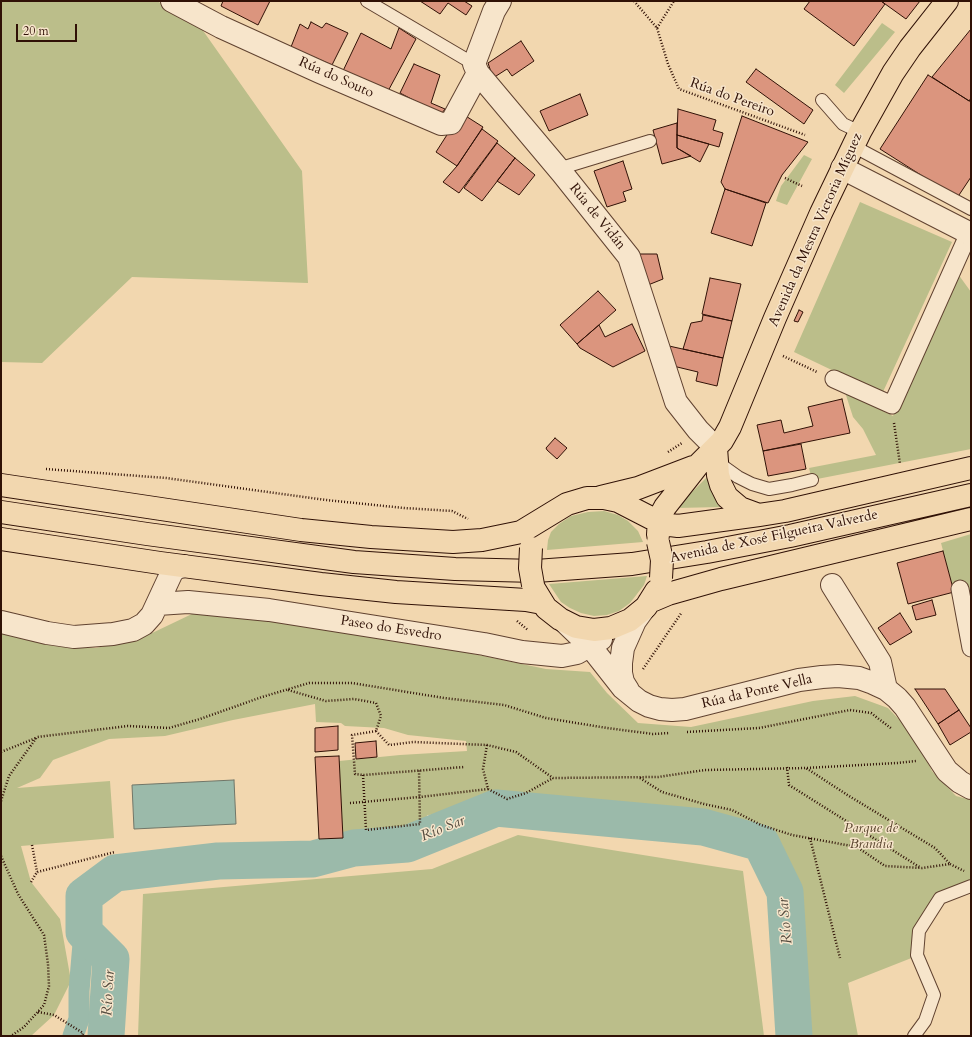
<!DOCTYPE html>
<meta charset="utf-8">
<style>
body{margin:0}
#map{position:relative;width:972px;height:1037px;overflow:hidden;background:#f2d7af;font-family:Cardo,serif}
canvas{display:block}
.frame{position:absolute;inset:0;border:2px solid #301106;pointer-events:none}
.scale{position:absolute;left:16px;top:24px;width:61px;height:18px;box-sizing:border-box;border:2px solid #301106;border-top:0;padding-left:5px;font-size:12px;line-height:14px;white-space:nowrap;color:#301106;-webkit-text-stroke:3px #f7e5cb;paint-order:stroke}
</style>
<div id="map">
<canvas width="972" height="1037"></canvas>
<div class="frame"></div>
<div class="scale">20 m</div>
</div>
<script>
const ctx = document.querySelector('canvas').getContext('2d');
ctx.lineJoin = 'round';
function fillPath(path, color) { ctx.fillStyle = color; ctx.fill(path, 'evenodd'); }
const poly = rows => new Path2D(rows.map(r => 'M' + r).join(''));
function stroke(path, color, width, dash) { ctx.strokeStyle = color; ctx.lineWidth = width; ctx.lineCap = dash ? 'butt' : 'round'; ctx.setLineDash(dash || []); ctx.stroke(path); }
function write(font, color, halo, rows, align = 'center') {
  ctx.font = font + ' Cardo,serif'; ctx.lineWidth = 3; ctx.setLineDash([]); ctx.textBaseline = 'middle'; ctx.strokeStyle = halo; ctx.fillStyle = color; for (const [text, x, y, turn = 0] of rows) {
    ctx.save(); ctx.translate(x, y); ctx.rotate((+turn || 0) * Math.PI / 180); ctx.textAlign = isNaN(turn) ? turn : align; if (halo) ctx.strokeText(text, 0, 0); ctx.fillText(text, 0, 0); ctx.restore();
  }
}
const green = poly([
 [1,1,157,1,199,25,302,171,308,283,132,277,42,363,1,362],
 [882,23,895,32,844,93,835,85],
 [804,155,812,159,787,205,776,201,781,186],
 [860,202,952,242,882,394,794,352],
 [958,274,971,292,971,449,812,480,809,468,876,455,863,429,853,417,845,392,893,416],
 [708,476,715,498,722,507,676,508],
 [604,511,618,515,628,521,638,531,643,542,547,550,548,540,551,532,559,524,571,516,588,512],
 [971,534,971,624,954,592,941,543],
 [647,576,644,585,630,603,619,611,607,615,594,616,581,613,570,608,561,602,549,584],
 [194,613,273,616,372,633,546,669,590,672,607,693,638,723,691,727,813,701,855,696,888,708,915,736,932,771,956,796,971,800,971,881,931,904,914,957,848,983,858,1036,811,1036,798,889,769,837,724,818,648,811,562,806,498,800,472,813,427,815,425,828,343,838,339,761,400,755,467,751,466,741,408,735,384,728,345,726,341,723,316,722,315,704,233,720,165,736,109,739,53,760,40,778,17,788,110,781,114,838,21,846,31,882,60,919,71,981,54,1015,31,1036,1,1036,1,631,6,631,53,646,96,648,148,635],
 [518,835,743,871,764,1036,138,1036,143,894,432,869]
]);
const water = poly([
 [234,780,236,824,134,829,132,785,234,780]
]);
const canal = poly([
 [73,1036,79,1019,79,991,84,932]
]);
const river = poly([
 [106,1036,111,959,84,932,84,896,115,873,218,861,313,859,354,848,407,844,496,808,703,827,761,843,785,892,794,1036]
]);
const building = poly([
 [223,1,270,1,258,25,221,6,223,1],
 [420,1,464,1,472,6,466,15,448,3,440,14,420,1],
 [810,1,881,1,885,4,854,46,804,9,810,1],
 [881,1,920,1,906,19,881,1],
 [311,22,322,28,326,23,348,33,332,65,291,47,300,24,308,29,311,22],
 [399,28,416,39,387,93,342,73,361,33,391,49,399,28],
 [971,29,971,98,969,101,932,77,971,29],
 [521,41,534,61,512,76,507,69,493,78,488,63,521,41],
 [414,64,440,75,431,103,445,109,439,117,421,104,400,93,414,64],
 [756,69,813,110,804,124,746,82,756,69],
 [928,75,971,102,971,177,957,198,880,149,928,75],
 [580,94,588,115,549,131,540,111,580,94],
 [678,109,716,120,713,130,723,133,719,147,677,135,678,109],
 [461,113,483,127,457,166,436,152,461,113],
 [742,116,808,142,782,175,768,203,725,189,721,182,742,116],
 [677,123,677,148,691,156,662,164,653,130,677,123],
 [482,129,498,141,459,193,443,182,457,166,482,129],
 [677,135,709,144,700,162,677,148,677,135],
 [497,143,515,158,482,201,464,188,497,143],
 [515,158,535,175,519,195,497,181,515,158],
 [623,161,632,189,623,192,626,201,607,207,594,171,623,161],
 [725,189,766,203,752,246,711,233,725,189],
 [635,254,657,254,663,279,648,285,635,254],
 [710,278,741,284,732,321,702,314,710,278],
 [598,291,616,310,577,344,560,325,598,291],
 [799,310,803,312,798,322,794,321,799,310],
 [703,315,732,321,723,358,683,349,691,323,702,321,703,315],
 [632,324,645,351,613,367,580,348,577,344,599,325,605,337,632,324],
 [669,346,723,358,717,386,696,381,698,372,673,366,669,346],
 [842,399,850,433,763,451,757,425,781,420,784,433,813,426,808,407,842,399],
 [555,438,567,448,557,459,547,450,546,448,555,438],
 [801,444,806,469,768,476,763,451,801,444],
 [943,551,954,592,908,604,897,563,943,551],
 [932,600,936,615,916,620,912,606,932,600],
 [900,613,912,632,890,645,878,628,900,613],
 [915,689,945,689,959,710,938,724,915,689],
 [959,710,971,728,971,732,950,745,938,724,959,710],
 [338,726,338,750,315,752,315,728,338,726],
 [376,741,377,757,356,759,355,743,376,741],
 [339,756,343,838,319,839,315,757,339,756]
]);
const path = poly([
 [634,1,657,28,668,64,679,89,805,135],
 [657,28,674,1],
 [785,178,802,186],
 [783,356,817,372],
 [894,423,900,464],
 [668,452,682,443],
 [46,469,166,478,326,500,404,508,452,511,468,519],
 [517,621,528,630],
 [643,669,682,612],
 [288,690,326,701,354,699,376,703,381,716,376,731],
 [376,731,389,745,413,742,487,745,516,752,553,778,658,777,705,770,806,768,897,763,916,761],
 [376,731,352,735,355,774,363,775,464,767],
 [687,732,759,728,850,710,871,713,892,729],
 [487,745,483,769,488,789,507,799,526,793,553,778],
 [1,752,36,738],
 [787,767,789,785,921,868],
 [363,775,366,830,420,824,419,770],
 [640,778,662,792,704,804,732,810,761,825,792,835,857,847,885,866,922,868,950,864,935,848,849,796,806,768],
 [1,801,9,776,37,737,128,726,169,728,200,719,262,697,309,683,352,683,444,698,504,705,546,718,607,728,653,734,670,733],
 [350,803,420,797,488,789],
 [810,838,840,958],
 [32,845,37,872],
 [1,856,18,894,44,935,48,964,49,986,44,1005,24,1027,11,1036],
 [950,864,964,871],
 [31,882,37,872,115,852],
 [38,1012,54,1015,83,1033,82,1036]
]);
const service = poly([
 [367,1,474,64],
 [822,100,843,124,860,132],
 [853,146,971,209],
 [558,169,650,141],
 [717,462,738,477,752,484,769,489,792,485,812,480],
 [914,1036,925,1021,934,995,917,955,919,931,940,898,971,886]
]);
const pedestrian = poly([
 [834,379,892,405,969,233],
 [960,589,971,648]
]);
const minor = poly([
 [172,1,221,27,320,72,441,124,451,123,478,73],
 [500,1,494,11,474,64,478,73,562,173,629,257,676,402,698,430,716,448],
 [842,168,969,233,971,235],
 [832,585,880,662,886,689],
 [158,604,188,602,269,610,484,644,522,652,562,656,577,653,601,639],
 [1,622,47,633,74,637,113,634,133,630,144,624,152,615,172,572,177,568,184,566],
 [565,622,590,646,623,688,639,701,649,706,660,709,672,710,685,709,799,680,822,677,838,676,859,678,873,683,886,689,897,698,905,707,947,771,960,782,971,788],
 [628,690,623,682,621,673,621,663,623,648,635,621,643,610]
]);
const primary = poly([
 [716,448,718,475,721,485,727,497,740,508,759,515],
 [1,485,301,530,371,537,453,542,482,540,521,532,567,504,587,498,604,498,618,501,651,518,670,525,678,526,759,515,785,511,971,468],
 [601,497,638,488,693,467],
 [1,512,147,534,354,562,455,569,536,571,632,564,707,552,790,536,971,495],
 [658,535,659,518,665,507,698,465,722,441,730,427,775,318,821,213,860,132,893,73,910,48,947,1],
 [1,539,160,563,321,584,396,592,526,600,542,603],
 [535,590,546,608,560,619,576,627,594,630,611,628,630,620,646,607,656,591],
 [649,602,668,594,721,579,971,519]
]);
const primaryBridge = poly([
 [658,542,662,560,661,578],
 [531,548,530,568,533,585]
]);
const streetNames = [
 ["Rúa do Souto",336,78,24],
 ["Rúa do Pereiro",732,98,20],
 ["Rúa de Vidán",597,217,51],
 ["Avenida da Mestra Victoria Míguez",816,230,-66],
 ["Avenida de Xosé Filgueira Valverde",774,537,-12],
 ["Paseo do Esvedro",391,629,9],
 ["Rúa da Ponte Vella",757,692,-13]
];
const parkNames = [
 ["Parque de",871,829],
 ["Brandia",871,845]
];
const waterNames = [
 ["Río Sar",443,829,-22],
 ["Río Sar",786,921,-95],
 ["Río Sar",109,993,-87]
];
fillPath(green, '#bbbe8a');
fillPath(water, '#9bbaaa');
stroke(water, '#707668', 1);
stroke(canal, '#9bbaaa', 21);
stroke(river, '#9bbaaa', 37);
fillPath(building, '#db957e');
stroke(building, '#301106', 1);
stroke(service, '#604230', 14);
stroke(pedestrian, '#604230', 19);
stroke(minor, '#604230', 24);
stroke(primary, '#301106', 24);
stroke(path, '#301106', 2.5, [1, 2]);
stroke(service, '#f7e5cb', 12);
stroke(pedestrian, '#f7e5cb', 17);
stroke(minor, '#f7e5cb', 22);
stroke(primary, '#f2d7af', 22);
stroke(primaryBridge, '#301106', 24, []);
stroke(primaryBridge, '#f2d7af', 22);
write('14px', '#301106', '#f7e5cb', streetNames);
write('italic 14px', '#5a452e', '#f7e5cb', parkNames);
write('italic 15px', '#554c3f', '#f7e5cb', waterNames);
</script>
